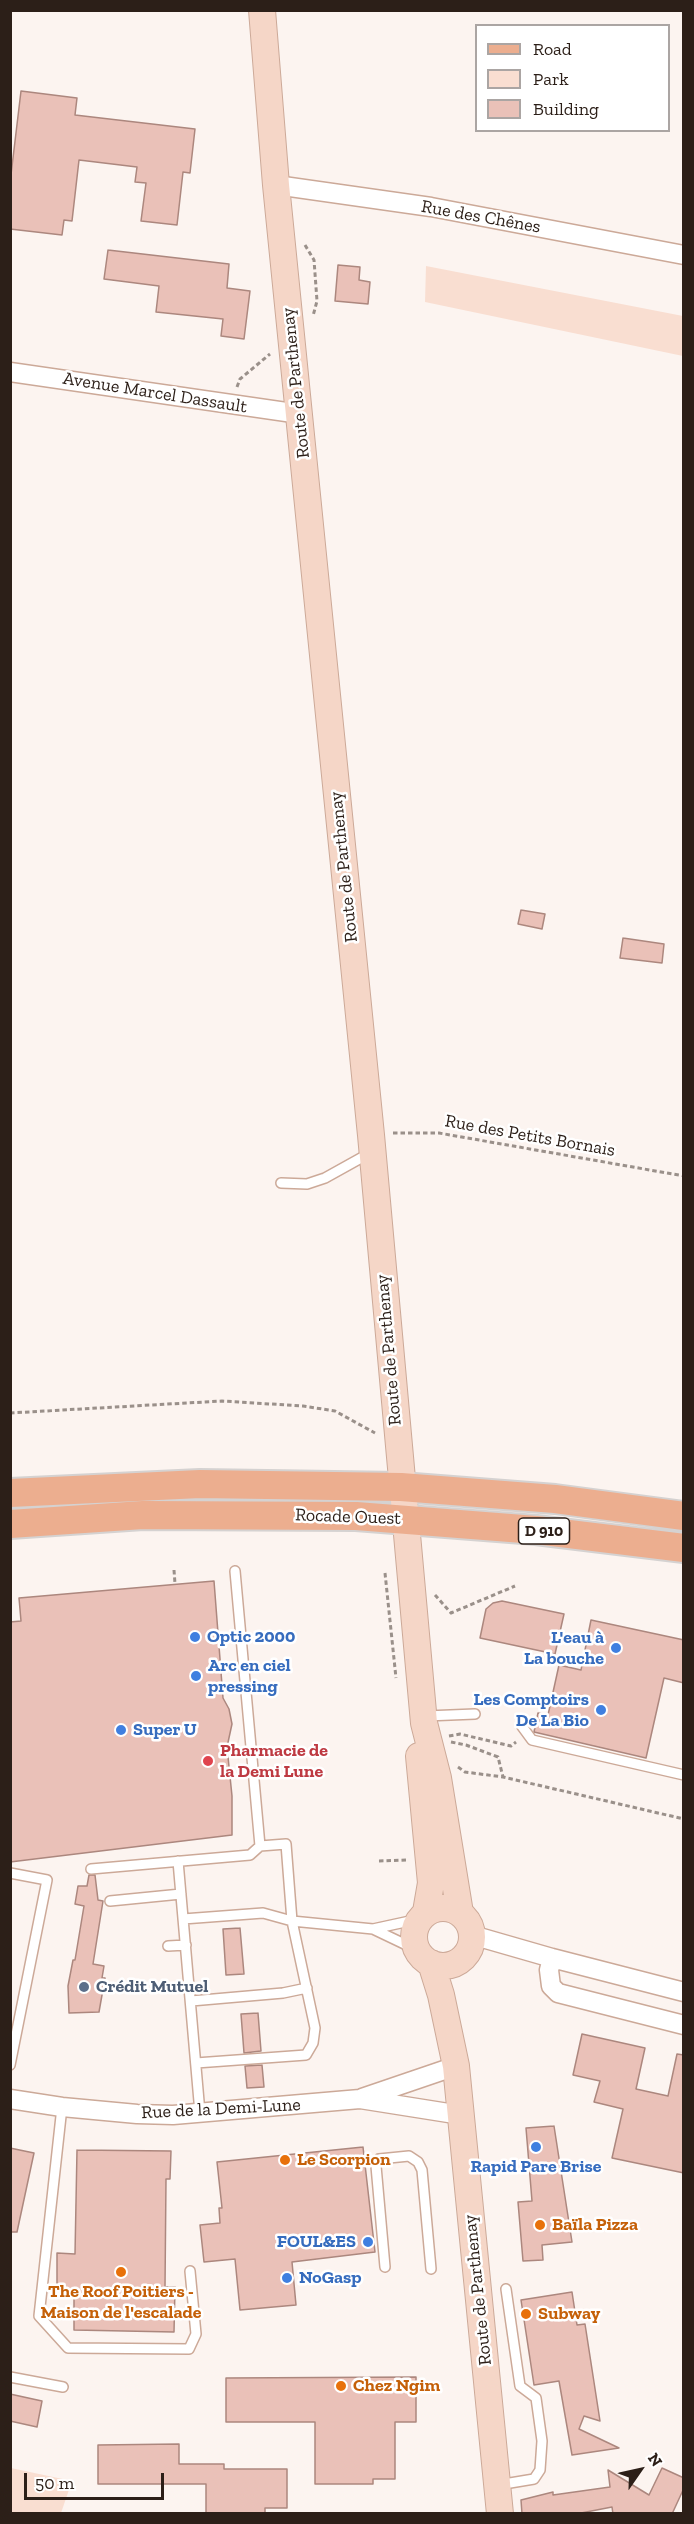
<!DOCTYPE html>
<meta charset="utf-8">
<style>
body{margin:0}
#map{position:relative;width:694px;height:2524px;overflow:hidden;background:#fcf4f0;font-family:"Zilla Slab",serif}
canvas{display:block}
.frame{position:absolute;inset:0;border:12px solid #2c1f18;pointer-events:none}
.legend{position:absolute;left:475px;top:24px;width:195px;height:108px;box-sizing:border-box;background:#fff;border:2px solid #aba5a3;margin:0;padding:8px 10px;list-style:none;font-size:18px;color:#2c1f18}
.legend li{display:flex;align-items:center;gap:12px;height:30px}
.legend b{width:30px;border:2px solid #aba5a3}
.north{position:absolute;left:610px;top:2440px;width:60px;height:60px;-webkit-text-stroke:4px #fff;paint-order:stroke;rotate:56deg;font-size:16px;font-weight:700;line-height:24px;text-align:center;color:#2c1f18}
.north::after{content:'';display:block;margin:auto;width:21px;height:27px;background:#2c1f18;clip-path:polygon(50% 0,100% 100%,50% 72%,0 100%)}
.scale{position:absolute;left:24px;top:2473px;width:140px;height:27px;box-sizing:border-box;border:3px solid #2c1f18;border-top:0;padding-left:8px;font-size:18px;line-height:21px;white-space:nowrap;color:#2c1f18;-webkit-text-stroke:4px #fff;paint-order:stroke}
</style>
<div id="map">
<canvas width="694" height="2524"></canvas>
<div class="frame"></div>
<ul class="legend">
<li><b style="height:8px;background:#ecae8f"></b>Road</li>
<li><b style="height:16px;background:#f9ded1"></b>Park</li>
<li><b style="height:16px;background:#eac1b8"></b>Building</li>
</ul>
<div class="north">N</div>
<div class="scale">50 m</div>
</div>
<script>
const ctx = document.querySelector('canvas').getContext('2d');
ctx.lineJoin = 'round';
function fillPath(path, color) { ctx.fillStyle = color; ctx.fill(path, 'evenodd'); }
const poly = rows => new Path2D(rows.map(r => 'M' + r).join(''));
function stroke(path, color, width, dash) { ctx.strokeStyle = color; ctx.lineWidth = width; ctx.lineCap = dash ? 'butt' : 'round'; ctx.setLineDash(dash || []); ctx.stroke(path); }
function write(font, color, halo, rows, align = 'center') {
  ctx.font = font + ' "Zilla Slab",serif'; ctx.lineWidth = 5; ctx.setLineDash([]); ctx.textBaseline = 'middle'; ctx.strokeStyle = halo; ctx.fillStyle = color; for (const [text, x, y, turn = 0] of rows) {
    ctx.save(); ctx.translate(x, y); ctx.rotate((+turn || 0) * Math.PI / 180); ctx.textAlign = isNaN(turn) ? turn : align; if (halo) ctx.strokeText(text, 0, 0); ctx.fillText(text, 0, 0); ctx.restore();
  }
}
const green = poly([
 [426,266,683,316,683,356,425,302],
 [11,2468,72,2481,61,2513,11,2513]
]);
const building = poly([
 [21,91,77,98,75,115,195,129,190,173,183,172,177,225,141,221,146,183,135,182,137,167,79,160,72,221,64,220,62,235,10,229,10,183,21,91],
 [108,250,229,264,227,288,250,291,244,339,221,336,223,319,156,312,159,286,104,279,108,250],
 [338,265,360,267,359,280,370,282,368,304,335,301,338,265],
 [521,910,545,914,542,929,518,924,521,910],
 [623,938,664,944,662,963,620,958,623,938],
 [214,1581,223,1698,229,1709,232,1724,227,1747,232,1796,232,1835,10,1862,10,1622,21,1621,19,1598,214,1581],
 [502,1601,564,1614,555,1654,480,1638,486,1609,493,1603,502,1601],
 [591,1620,684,1640,684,1683,664,1678,646,1758,534,1732,538,1713,548,1715,559,1665,581,1670,591,1620],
 [89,1875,95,1875,98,1900,103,1901,93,1964,104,1966,102,1978,105,1978,99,2012,69,2013,68,1986,73,1960,75,1960,84,1906,75,1904,78,1886,87,1886,89,1875],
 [240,1928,244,1974,226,1975,223,1929,240,1928],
 [258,2013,261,2051,244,2053,241,2014,258,2013],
 [582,2034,645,2048,636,2089,668,2096,677,2054,684,2055,684,2173,612,2158,623,2109,594,2102,600,2081,573,2075,582,2034],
 [262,2065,264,2087,247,2088,245,2066,262,2065],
 [554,2126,572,2242,542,2245,543,2260,523,2261,518,2202,532,2201,526,2128,554,2126],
 [363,2147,375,2252,292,2262,296,2305,240,2310,235,2259,204,2262,200,2225,220,2223,219,2208,222,2208,217,2162,363,2147],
 [10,2148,34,2153,17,2232,10,2232,10,2148],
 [77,2150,171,2151,170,2179,166,2179,165,2287,175,2287,174,2332,74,2330,74,2289,57,2289,57,2253,75,2254,77,2150],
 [572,2292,577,2325,585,2324,600,2421,584,2416,579,2429,619,2448,572,2455,559,2381,534,2385,521,2300,572,2292],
 [416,2377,416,2422,395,2422,395,2479,373,2479,373,2484,315,2484,315,2422,226,2422,226,2378,416,2377],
 [10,2394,42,2401,37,2427,10,2421,10,2394],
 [179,2444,179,2464,224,2464,224,2469,287,2469,287,2508,265,2508,265,2513,206,2513,206,2484,98,2484,98,2445,179,2444],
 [662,2468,684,2478,684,2488,672,2514,613,2514,612,2507,576,2514,522,2514,521,2500,553,2492,553,2495,610,2487,608,2470,649,2495,662,2468]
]);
const path = poly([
 [305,245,314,260,317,301,313,316],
 [237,387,240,379,270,354],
 [393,1133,439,1133,684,1176],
 [10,1413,222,1401,303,1406,335,1411,375,1433],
 [174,1570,175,1584],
 [385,1573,396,1678],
 [435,1595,451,1613,515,1586],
 [449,1736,460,1734,511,1746,516,1742],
 [451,1742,466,1745,498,1757,503,1777],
 [458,1767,465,1772,503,1777,684,1819],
 [379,1861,407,1860]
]);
const service = poly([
 [281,1183,307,1184,325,1178,370,1153],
 [235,1571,260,1846],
 [426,1716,475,1714],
 [521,1725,532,1740,684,1775],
 [178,1861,200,2113],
 [91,1869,250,1855,260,1846,286,1844,292,1921,373,1929,419,1919],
 [10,1873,47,1880,10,2065],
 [110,1901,181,1894],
 [183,1919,263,1913,292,1921,315,2028,313,2043,306,2055,196,2063],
 [373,1929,417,1950],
 [168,1946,186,1945],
 [191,2001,283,1993,307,1988],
 [62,2107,39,2316,68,2348,189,2349,196,2334,190,2271],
 [385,2267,376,2166,379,2159,409,2156,418,2162,422,2170,431,2269],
 [10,2377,63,2387],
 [498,2485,534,2479,540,2470,542,2441,536,2398,520,2386,506,2289]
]);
const minor = poly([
 [276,185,431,207,684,255],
 [10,372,300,414],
 [472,1935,552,1958,684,1992],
 [552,1958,549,1970,551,1986,558,1993,684,2025],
 [362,2098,456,2066],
 [10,2099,62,2107,137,2114,173,2115,360,2099,461,2115]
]);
const secondary = poly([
 [262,10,276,185,371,1135,424,1723,438,1778,460,1913],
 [419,1756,431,1883,426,1912],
 '414 1937a29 29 0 1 1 58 0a29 29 0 1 1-58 0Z',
 [431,1963,441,1995,456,2066,500,2514]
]);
const primary = poly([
 [10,1493,200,1484,401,1487,555,1499,684,1516],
 [10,1524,143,1515,356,1516,536,1530,684,1548]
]);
const markers = [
 [195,1637,6,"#3f7fe0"],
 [616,1648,6,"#3f7fe0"],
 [196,1676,6,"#3f7fe0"],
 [601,1710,6,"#3f7fe0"],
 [121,1730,6,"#3f7fe0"],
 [208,1761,6,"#e0444e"],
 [84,1987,6,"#5c6f8a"],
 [536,2147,6,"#3f7fe0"],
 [285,2160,6,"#e8710a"],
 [540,2225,6,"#e8710a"],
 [368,2242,6,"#3f7fe0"],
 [121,2272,6,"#e8710a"],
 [287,2278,6,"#3f7fe0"],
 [526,2314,6,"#e8710a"],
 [341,2386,6,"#e8710a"]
];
const shields = [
 [544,1531,51]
];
const shieldNames = [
 ["D 910",544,1531]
];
const streetNames = [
 ["Rue des Chênes",481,217,10],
 ["Route de Parthenay",296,383,-96],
 ["Avenue Marcel Dassault",155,393,9],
 ["Route de Parthenay",344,867,-96],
 ["Rue des Petits Bornais",530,1136,10],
 ["Route de Parthenay",389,1350,-95],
 ["Rocade Ouest",348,1517,2],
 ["Rue de la Demi-Lune",221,2109,-3],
 ["Route de Parthenay",478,2290,-96]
];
const shopNames = [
 ["Optic 2000",207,1637],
 ["L'eau à",604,1638,"right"],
 ["La bouche",604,1659,"right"],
 ["Arc en ciel",208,1666],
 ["pressing",208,1687],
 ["Les Comptoirs",589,1700,"right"],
 ["De La Bio",589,1721,"right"],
 ["Super U",133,1730],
 ["Rapid Pare Brise",536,2167,"center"],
 ["FOUL&ES",356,2242,"right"],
 ["NoGasp",299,2278]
];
const healthNames = [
 ["Pharmacie de",220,1751],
 ["la Demi Lune",220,1772]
];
const serviceNames = [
 ["Crédit Mutuel",96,1987]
];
const foodNames = [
 ["Le Scorpion",297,2160],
 ["Baïla Pizza",552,2225],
 ["The Roof Poitiers -",121,2292,"center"],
 ["Maison de l'escalade",121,2313,"center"],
 ["Subway",538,2314],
 ["Chez Ngim",353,2386]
];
fillPath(green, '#f9ded1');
fillPath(building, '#eac1b8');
stroke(building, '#ac877e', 1.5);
stroke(service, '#cca998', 12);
stroke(minor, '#cca998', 21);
stroke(secondary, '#cca998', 28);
stroke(primary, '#d5d2d1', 32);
stroke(path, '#9a908a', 3, [4.5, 3]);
stroke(service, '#fff', 9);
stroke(minor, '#fff', 18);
stroke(secondary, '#f5d6c7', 26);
stroke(primary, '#ecae8f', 28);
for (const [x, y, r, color] of markers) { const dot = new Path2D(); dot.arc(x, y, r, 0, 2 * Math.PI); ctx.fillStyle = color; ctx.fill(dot); stroke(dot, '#fff', 2); }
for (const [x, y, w] of shields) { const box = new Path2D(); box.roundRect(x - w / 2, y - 13, w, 26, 4.5); ctx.fillStyle = '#fff'; ctx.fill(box); stroke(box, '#2c1f18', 1.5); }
write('bold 16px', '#2c1f18', null, shieldNames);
write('18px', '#2c1f18', '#fff', streetNames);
write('bold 18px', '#366cbe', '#fff', shopNames, 'left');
write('bold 18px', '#be3a42', '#fff', healthNames, 'left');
write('bold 18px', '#4e5e75', '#fff', serviceNames, 'left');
write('bold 18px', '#c56008', '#fff', foodNames, 'left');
</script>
